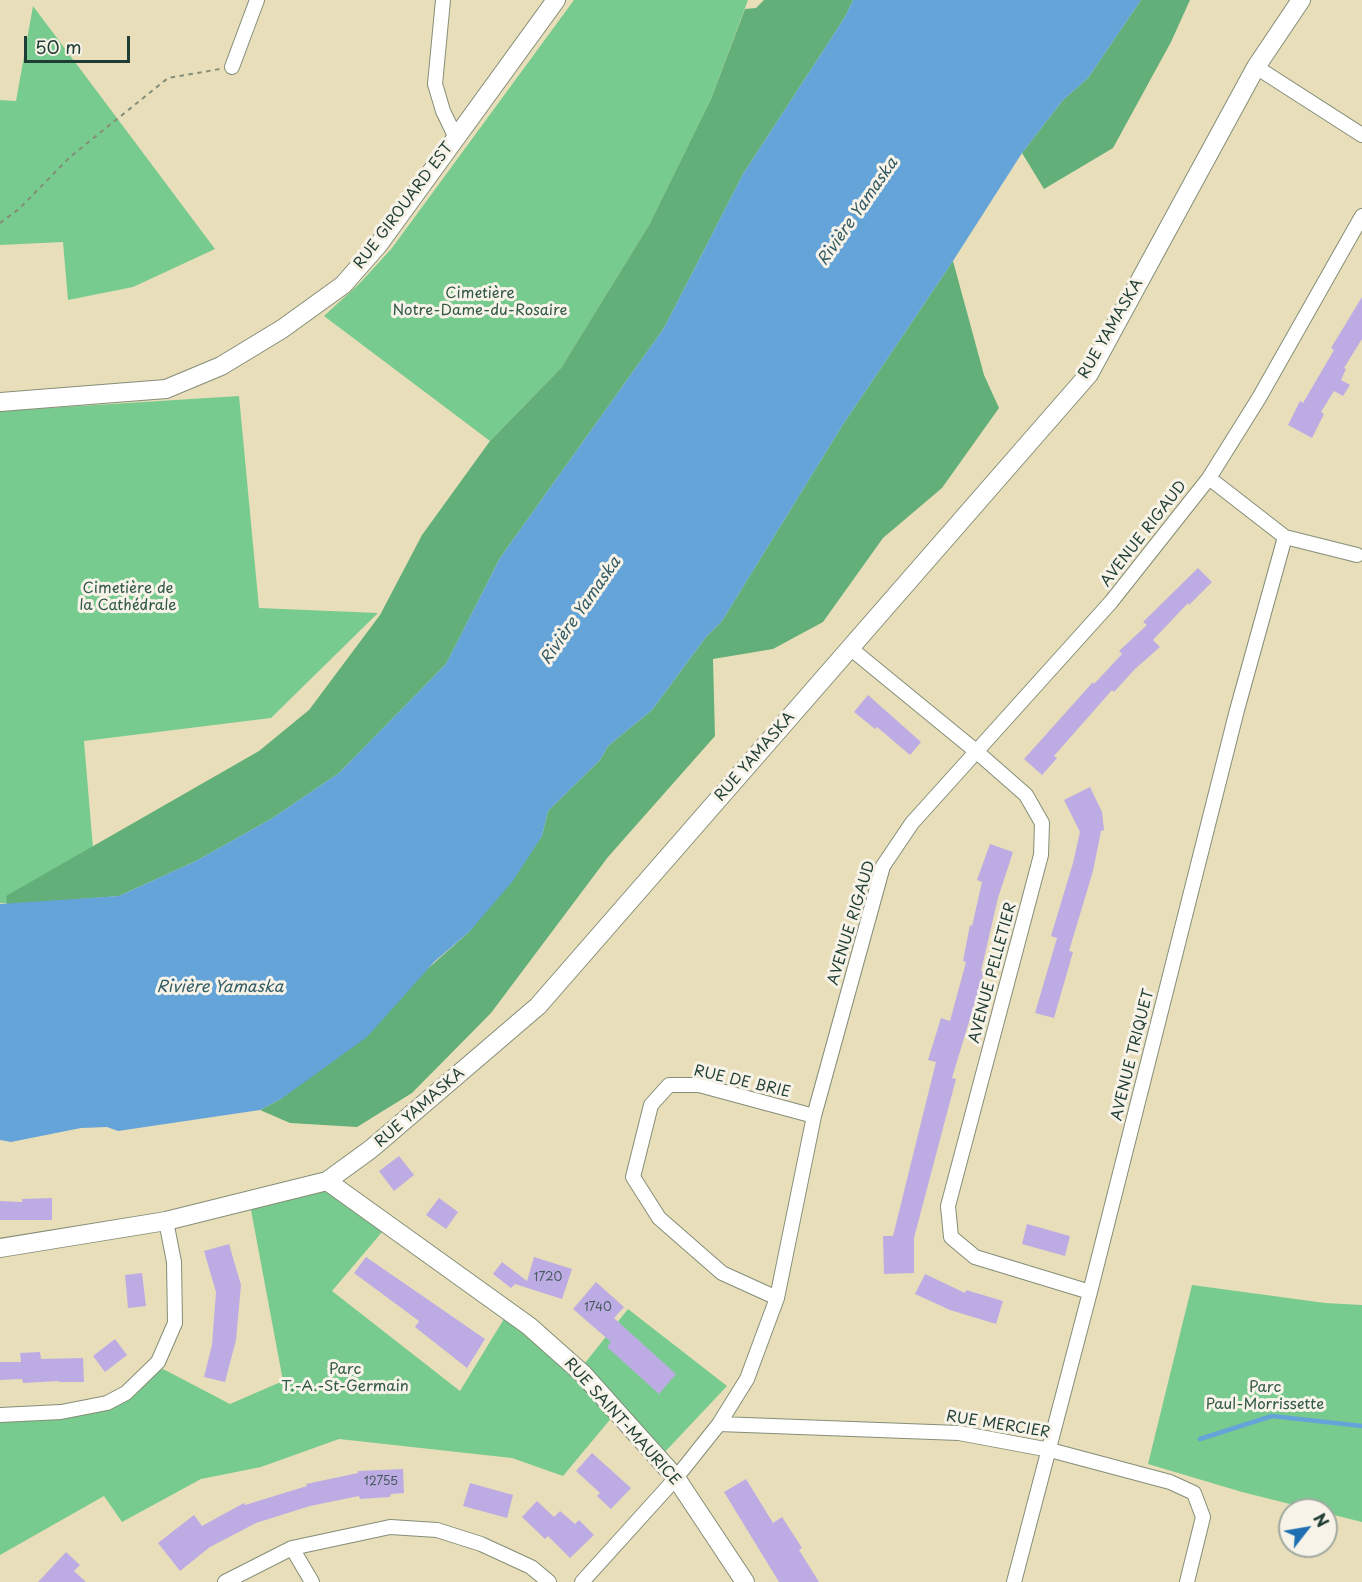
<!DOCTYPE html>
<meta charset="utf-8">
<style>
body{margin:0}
#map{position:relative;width:1362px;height:1582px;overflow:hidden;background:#e9deba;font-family:"Playpen Sans",sans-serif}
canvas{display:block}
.north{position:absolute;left:1278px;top:1498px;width:60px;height:60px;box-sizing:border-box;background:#f7f3e8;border:2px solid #a1aaa0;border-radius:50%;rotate:59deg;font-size:16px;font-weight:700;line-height:24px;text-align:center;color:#1f3d34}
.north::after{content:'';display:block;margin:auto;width:21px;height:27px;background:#1f6fb2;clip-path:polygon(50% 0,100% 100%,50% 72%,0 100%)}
.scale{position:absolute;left:24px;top:36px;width:106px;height:27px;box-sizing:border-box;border:3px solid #1f3d34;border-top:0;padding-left:8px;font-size:18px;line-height:21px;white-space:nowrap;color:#1f3d34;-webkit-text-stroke:4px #f7f3e8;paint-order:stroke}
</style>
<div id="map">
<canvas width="1362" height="1582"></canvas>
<div class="north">N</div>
<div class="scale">50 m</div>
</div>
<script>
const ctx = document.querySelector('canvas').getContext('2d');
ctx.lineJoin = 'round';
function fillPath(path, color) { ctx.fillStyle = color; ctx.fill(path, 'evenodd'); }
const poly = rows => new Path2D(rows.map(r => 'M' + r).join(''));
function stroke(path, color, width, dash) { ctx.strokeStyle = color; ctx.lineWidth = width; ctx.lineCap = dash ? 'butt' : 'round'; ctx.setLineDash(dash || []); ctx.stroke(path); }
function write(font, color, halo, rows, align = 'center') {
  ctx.font = font + ' "Playpen Sans",sans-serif'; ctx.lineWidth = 6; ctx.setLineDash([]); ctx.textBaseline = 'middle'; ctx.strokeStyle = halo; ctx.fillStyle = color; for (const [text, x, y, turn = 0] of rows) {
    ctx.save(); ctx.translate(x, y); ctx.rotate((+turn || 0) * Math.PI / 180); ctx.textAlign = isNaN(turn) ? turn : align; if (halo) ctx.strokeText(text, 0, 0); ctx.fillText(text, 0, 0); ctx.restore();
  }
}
const green = poly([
 [574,0,748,0,711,99,649,225,561,368,490,441,324,316,360,283,392,248],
 [33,6,215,249,133,287,68,300,63,242,0,245,0,100,16,101],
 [239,396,259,608,378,613,271,718,84,741,97,896,33,904,0,903,0,411],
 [327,1181,388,1225,332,1291,460,1391,507,1314,577,1373,628,1309,727,1386,663,1454,618,1410,563,1476,512,1458,339,1439,261,1467,201,1479,122,1522,104,1496,0,1555,0,1418,90,1413,163,1369,230,1404,283,1381,251,1210],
 [1192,1285,1325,1303,1362,1305,1362,1522,1326,1513,1326,1510,1314,1510,1242,1492,1148,1464]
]);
const forest = poly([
 [764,0,853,0,845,17,743,174,664,328,500,558,446,664,339,773,271,819,196,861,119,896,7,905,6,896,259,751,309,710,380,615,422,535,490,441,561,368,649,225,711,99,745,9,756,8],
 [1141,0,1190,0,1171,42,1113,148,1044,189,1022,153,1063,100,1088,78],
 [953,261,984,375,999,408,942,488,883,538,823,622,773,649,713,659,715,736,608,857,491,1013,412,1093,357,1127,290,1123,260,1110,281,1099,469,932,542,836,548,811,600,760,608,746,652,710,706,637,722,621,842,426]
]);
const water = poly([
 [853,0,1141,0,1088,78,1063,100,1022,153,953,261,842,426,722,621,706,637,652,710,608,746,600,760,548,811,542,836,512,882,469,932,434,962,367,1037,281,1099,260,1110,118,1131,107,1127,81,1128,11,1142,0,1140,0,904,119,896,196,861,271,819,339,773,446,664,500,558,664,328,743,174,845,17]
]);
const stream = poly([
 [1200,1439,1272,1416,1362,1426]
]);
const building = poly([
 [1362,297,1362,339,1344,368,1346,369,1341,380,1350,385,1343,396,1334,391,1321,412,1324,414,1312,438,1288,425,1300,401,1303,403,1334,350,1331,348],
 [1198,568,1212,582,1189,605,1188,603,1153,640,1160,647,1135,669,1114,692,1112,690,1054,756,1057,758,1042,775,1024,759,1093,682,1094,684,1122,654,1119,651,1147,625,1143,622],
 [868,695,921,742,910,755,877,727,875,729,854,712],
 [1090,787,1102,812,1104,830,1101,831,1093,871,1069,951,1073,952,1054,1018,1035,1013,1057,938,1051,936,1073,863,1080,832,1064,800],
 [990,844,1013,852,998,898,981,971,984,972,952,1078,956,1079,914,1238,914,1273,884,1274,883,1236,893,1236,936,1062,928,1060,941,1018,950,1021,966,962,963,961,970,925,972,926,982,882,977,880],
 [399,1156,414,1175,394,1191,379,1171],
 [52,1198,52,1220,0,1220,0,1201,22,1202,22,1199],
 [439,1198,458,1212,446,1229,426,1215],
 [1027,1224,1070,1236,1065,1256,1022,1244],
 [229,1244,241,1285,236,1340,225,1382,204,1377,212,1345,216,1292,204,1251],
 [366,1257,485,1339,467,1368,415,1327,419,1321,354,1273],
 [534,1257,572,1269,562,1299,515,1284,511,1288,493,1274,502,1262,527,1281],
 [142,1273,146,1306,128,1308,125,1275],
 [925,1274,965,1293,966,1290,1003,1301,996,1324,950,1310,915,1294],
 [596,1282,624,1307,614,1318,676,1374,659,1394,607,1347,611,1342,573,1309],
 [115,1339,127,1355,105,1372,93,1356],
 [40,1352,41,1359,83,1358,84,1382,59,1382,59,1381,23,1383,22,1379,0,1380,0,1362,21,1362,20,1353],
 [592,1453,631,1488,611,1509,597,1496,600,1493,576,1471],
 [403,1469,404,1493,391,1494,390,1497,360,1499,359,1496,310,1506,256,1523,210,1547,180,1571,158,1543,194,1515,202,1526,244,1503,245,1505,307,1486,306,1484,358,1473,358,1471],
 [746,1479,773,1523,782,1517,802,1548,799,1550,819,1582,779,1582,724,1492],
 [470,1483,513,1495,507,1518,463,1506],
 [537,1501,554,1517,560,1511,575,1524,579,1520,594,1535,570,1558,548,1536,545,1539,522,1517],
 [66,1552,80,1565,74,1571,86,1582,38,1582]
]);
const path = poly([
 [0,223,19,209,70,157,168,78,220,69]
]);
const minor = poly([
 [443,0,435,84,443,111,456,138],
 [232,67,257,0],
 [1256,67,1362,135],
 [1209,478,1285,537,1357,555],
 [850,648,977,752,1026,795,1042,823,1041,855,948,1206,951,1237,975,1257,1090,1292],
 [777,1298,722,1273,659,1218,633,1177,651,1105,669,1085,699,1085,814,1116],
 [0,1415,61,1412,107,1403,126,1393,158,1362,175,1323,174,1262,166,1221],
 [719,1424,959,1433,1050,1450,1170,1482,1194,1493,1203,1517,1187,1582],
 [292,1548,312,1582],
 [225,1582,292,1548,390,1527,437,1530,481,1544,531,1567,549,1582],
 [582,1582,676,1478,719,1424,747,1379,777,1298,814,1116,883,866,912,823,1111,602,1209,478,1259,398,1362,216],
 [1014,1582,1090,1292,1237,710,1285,537]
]);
const tertiary = poly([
 [0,402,166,389,221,366,282,329,343,285,379,244,556,0],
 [327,1181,529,1326,583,1374,676,1478,745,1582],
 [0,1248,166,1221,327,1181,371,1149,538,1006,1089,374,1256,67,1301,0]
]);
const numberNames = [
 ["1720",548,1278],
 ["1740",598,1308],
 ["12755",381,1482]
];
const streetNames = [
 ["RUE GIROUARD EST",404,206,-53],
 ["RUE YAMASKA",1111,329,-60],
 ["AVENUE RIGAUD",1144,534,-52],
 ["RUE YAMASKA",755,757,-49],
 ["AVENUE RIGAUD",852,923,-73],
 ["AVENUE PELLETIER",993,973,-75],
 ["AVENUE TRIQUET",1133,1055,-76],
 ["RUE DE BRIE",742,1082,13],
 ["RUE YAMASKA",420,1108,-41],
 ["RUE SAINT-MAURICE",622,1422,48],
 ["RUE MERCIER",998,1425,9]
];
const parkNames = [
 ["Cimetière",480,294],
 ["Notre-Dame-du-Rosaire",480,311],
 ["Cimetière de",128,589],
 ["la Cathédrale",128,606],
 ["Parc",345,1370],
 ["T.-A.-St-Germain",345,1387],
 ["Parc",1265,1388],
 ["Paul-Morrissette",1265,1405]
];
const waterNames = [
 ["Rivière Yamaska",858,212,-55],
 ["Rivière Yamaska",581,611,-55],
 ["Rivière Yamaska",220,988]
];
fillPath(green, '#78cb8e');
fillPath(forest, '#62af79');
fillPath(water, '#65a4d8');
stroke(stream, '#65a4d8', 4.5);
fillPath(building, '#bdace3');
stroke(minor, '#848e77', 16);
stroke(tertiary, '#848e77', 20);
stroke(path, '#848e77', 2, [4.5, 4.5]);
stroke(minor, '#fff', 14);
stroke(tertiary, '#fff', 18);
write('12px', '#465960', null, numberNames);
write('15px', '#1f3d34', '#f7f3e8', streetNames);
write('15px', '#315946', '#f7f3e8', parkNames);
write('italic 16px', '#345c65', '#f7f3e8', waterNames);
</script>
